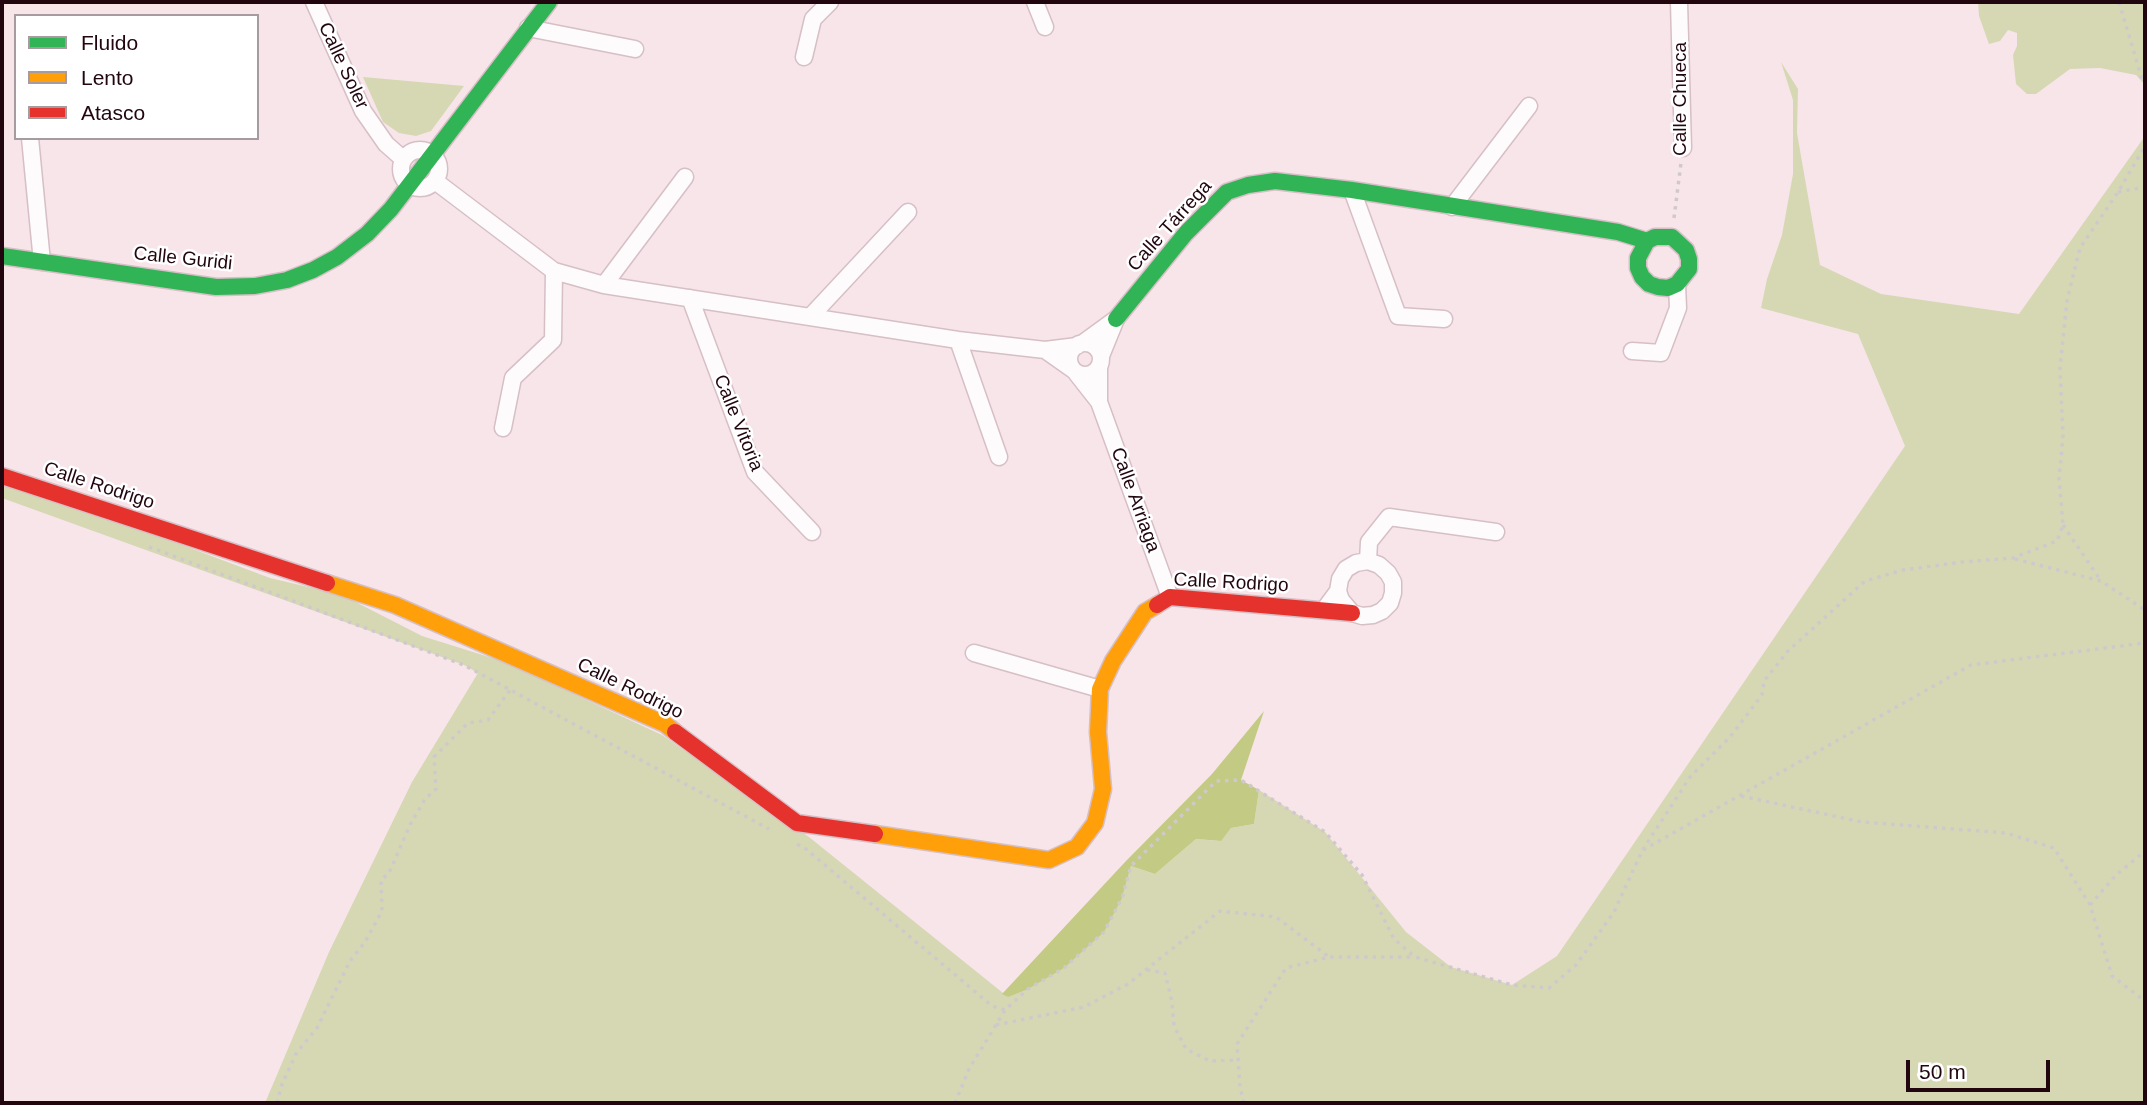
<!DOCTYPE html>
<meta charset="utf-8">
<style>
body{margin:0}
#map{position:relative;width:2147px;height:1105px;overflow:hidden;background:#f7e5ea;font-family:Arial,sans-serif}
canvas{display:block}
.frame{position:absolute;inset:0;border:4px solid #21060f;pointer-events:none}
.legend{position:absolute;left:14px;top:14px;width:245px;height:126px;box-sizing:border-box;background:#fff;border:2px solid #a69b9f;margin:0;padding:9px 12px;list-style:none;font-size:21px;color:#21060f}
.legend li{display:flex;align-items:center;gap:14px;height:35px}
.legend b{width:35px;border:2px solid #a69b9f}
.scale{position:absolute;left:1906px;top:1060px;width:144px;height:32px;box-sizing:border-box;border:4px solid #21060f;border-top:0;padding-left:9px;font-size:21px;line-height:24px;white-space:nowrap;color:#21060f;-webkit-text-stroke:5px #fff;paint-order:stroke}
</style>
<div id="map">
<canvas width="2147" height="1105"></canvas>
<div class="frame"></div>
<ul class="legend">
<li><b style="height:9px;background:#30b455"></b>Fluido</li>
<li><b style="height:9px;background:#ff9f0a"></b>Lento</li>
<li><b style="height:9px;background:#e5322d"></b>Atasco</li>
</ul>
<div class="scale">50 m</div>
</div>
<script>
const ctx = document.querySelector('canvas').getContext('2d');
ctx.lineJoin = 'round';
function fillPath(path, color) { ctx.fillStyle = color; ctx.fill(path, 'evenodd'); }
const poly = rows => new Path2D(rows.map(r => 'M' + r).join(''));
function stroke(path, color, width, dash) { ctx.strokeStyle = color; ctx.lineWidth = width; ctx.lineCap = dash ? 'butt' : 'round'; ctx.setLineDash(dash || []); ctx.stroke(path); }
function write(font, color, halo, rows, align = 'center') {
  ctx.font = font + ' Arial,sans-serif'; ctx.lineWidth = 5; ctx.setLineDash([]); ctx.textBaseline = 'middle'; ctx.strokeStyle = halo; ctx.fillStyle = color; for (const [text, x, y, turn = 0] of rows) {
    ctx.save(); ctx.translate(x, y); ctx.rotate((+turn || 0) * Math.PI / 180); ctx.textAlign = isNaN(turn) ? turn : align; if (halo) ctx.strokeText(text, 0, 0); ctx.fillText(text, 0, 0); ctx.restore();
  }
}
const green = poly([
 [1978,2,2145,2,2145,85,2136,75,2100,68,2070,69,2036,94,2027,94,2016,84,2013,55,2017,46,2017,33,2008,30,2000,41,1989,44,1979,16],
 [1781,62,1798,89,1797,133,1820,265,1881,294,2019,314,2145,136,2145,1103,265,1103,329,952,412,782,478,673,464,665,2,498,2,482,97,513,270,578,342,595,422,636,505,662,662,735,809,837,1008,997,1122,898,1131,866,1155,874,1196,839,1220,841,1231,828,1254,824,1259,790,1325,832,1406,932,1451,967,1512,985,1557,956,1905,446,1858,334,1761,308,1767,279,1782,235,1793,174,1793,100],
 [363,77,464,86,431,131,416,136,399,133,383,122]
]);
const forest = poly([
 [1264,711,1241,780,1259,790,1254,824,1231,828,1221,841,1196,839,1155,874,1131,866,1122,898,1104,932,1064,968,1028,989,1008,997,1002,994,1126,861,1212,774]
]);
const path = poly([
 [2119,2,2142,79,2145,84],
 [2118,192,2145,187],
 [1674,218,1681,163],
 [2063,525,2101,581],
 [149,547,464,665,769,829],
 [2015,559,2101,581,2145,610],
 [1741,796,1862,822,2006,833,2054,848,2090,905,2112,976,2145,1001],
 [797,844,806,849,992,1006,1005,1010],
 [1643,850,1971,665,2145,643],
 [2090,905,2116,875,2145,851],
 [1147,970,1165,973,1172,1002,1174,1026,1186,1049,1210,1061,1237,1060],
 [996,1025,1084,1007,1128,984,1220,911,1276,917,1329,957],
 [277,1103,282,1084,297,1052,317,1028,350,961,365,942,382,911,381,880,389,873,410,825,425,799,436,789,434,757,468,723,488,720,510,690],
 [955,1103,969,1069,1005,1010,1028,989,1064,968,1104,932,1122,898,1131,866,1216,781,1241,780,1325,832,1362,875,1394,939,1415,957,1512,985,1549,988,1576,965,1614,912,1642,851,1690,777,1730,737,1762,695,1764,681,1788,651,1865,581,1903,570,1963,562,2013,558,2057,541,2063,525,2059,479,2063,436,2060,368,2067,300,2080,248,2118,192,2145,146],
 [1244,1103,1240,1087,1237,1044,1286,968,1329,957,1415,957]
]);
const street = poly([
 [314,2,363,111,386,144,403,159],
 [1035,2,1045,27],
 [1679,2,1683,148],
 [528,28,635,49],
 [804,57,813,19,830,2],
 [30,138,42,262],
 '401 169a19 19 0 1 1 38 0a19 19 0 1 1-38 0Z',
 [435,181,554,271,604,285,958,340,1045,350],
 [1352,190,1398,316,1444,319],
 [1452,207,1529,106],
 [604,285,685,177],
 [690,298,755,472,812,532],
 [810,317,908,212],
 [958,340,999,457],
 '1069 359a16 16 0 1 1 32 0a16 16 0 1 1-32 0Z',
 [1083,343,1116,319,1101,356],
 [1632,351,1661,353,1678,308,1677,284],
 [1072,369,1045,350,1077,346],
 [1077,374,1099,402,1099,368],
 [1099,402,1170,597],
 [503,428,513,378,553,340,554,271],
 [1368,561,1369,542,1389,517,1496,532],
 [1324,610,1338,591,1340,579,1346,569,1356,563,1368,561,1379,565,1388,573,1393,582,1393,593,1390,603,1382,611,1373,615,1362,616,1352,613,1341,600,1338,591],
 [974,653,1100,689]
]);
const fast = poly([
 [2,256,216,287,255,286,287,280,313,270,337,257,367,234,391,209,549,2],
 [1116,319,1186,233,1227,192,1248,185,1275,181,1352,190,1618,232,1647,241,1655,237,1672,237,1686,250,1689,259,1689,269,1677,284,1668,288,1658,287,1649,284,1642,277,1638,268,1638,258,1647,241]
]);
const slow = poly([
 [327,583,395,605,665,724,675,732],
 [875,834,1049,860,1077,847,1095,823,1103,789,1098,732,1100,689,1113,661,1145,612,1157,605]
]);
const jam = poly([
 [2,476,327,583],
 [1157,605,1170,597,1352,613],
 [675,732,797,823,875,834]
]);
const streetNames = [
 ["Calle Soler",343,66,65],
 ["Calle Chueca",1681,99,-90],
 ["Calle Tárrega",1170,226,-48],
 ["Calle Guridi",183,259,6],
 ["Calle Vitoria",738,423,68],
 ["Calle Rodrigo",99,486,18],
 ["Calle Arriaga",1135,500,70],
 ["Calle Rodrigo",1231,583,3],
 ["Calle Rodrigo",630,689,26]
];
fillPath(green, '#d6d8b4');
fillPath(forest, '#c3ca84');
stroke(street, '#d6bfc5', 19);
stroke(fast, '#d6bfc5', 19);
stroke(slow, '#d6bfc5', 19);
stroke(jam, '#d6bfc5', 19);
stroke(path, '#d0c9cb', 3.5, [3.5, 5]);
stroke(street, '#fefbfc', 16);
stroke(fast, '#30b455', 16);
stroke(slow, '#ff9f0a', 16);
stroke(jam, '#e5322d', 16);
write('19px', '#21060f', '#fff', streetNames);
</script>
